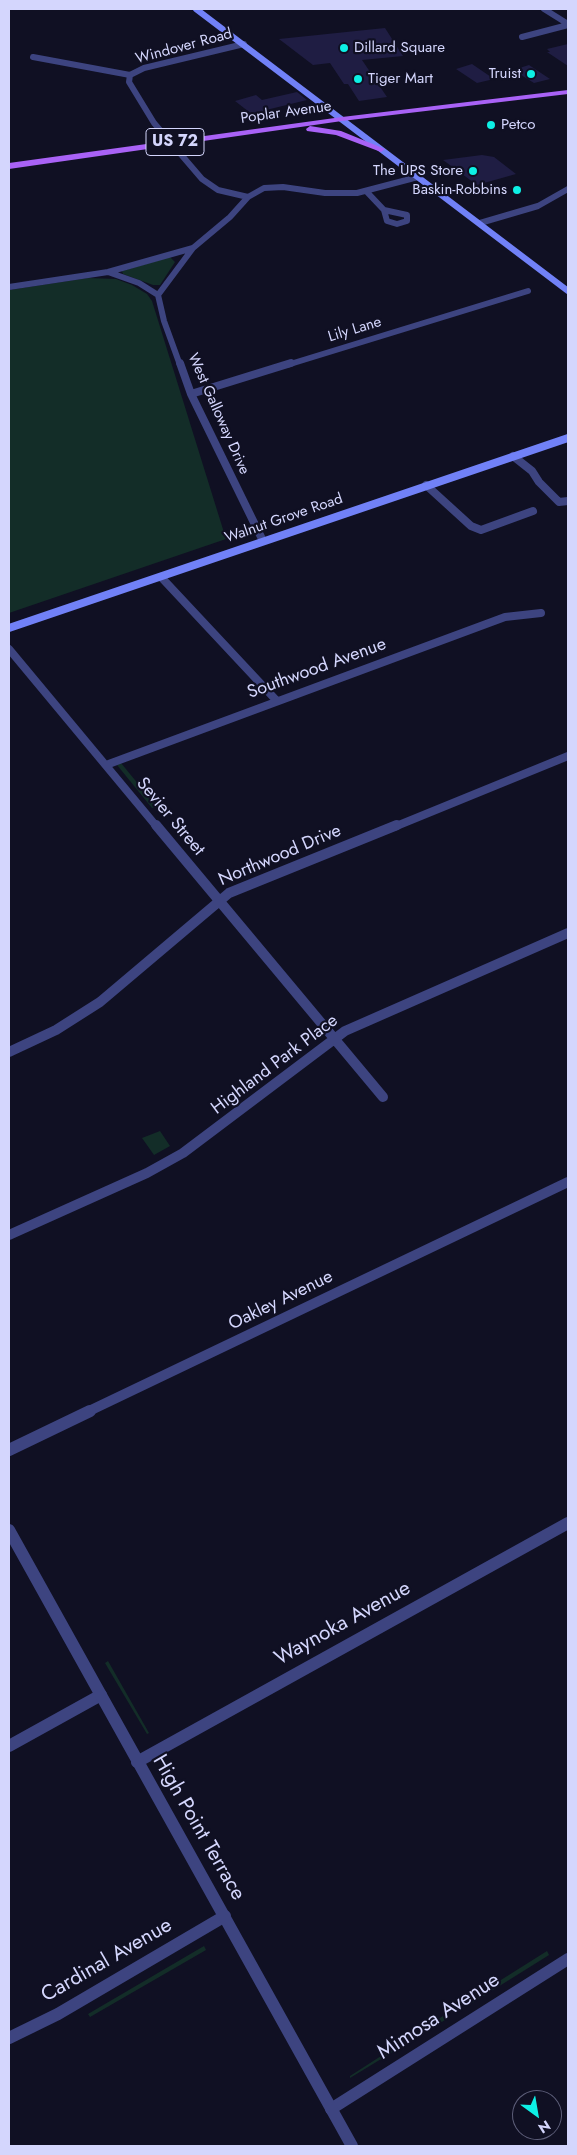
<!DOCTYPE html>
<style>
body{margin:0}
#map{position:relative;width:577px;height:2155px;overflow:hidden;background:#101023;font-family:Jost,sans-serif}
canvas{display:block}
.frame{position:absolute;inset:0;border:10px solid #d4d6fd;pointer-events:none}
.north{position:absolute;left:512px;top:2090px;width:50px;height:50px;box-sizing:border-box;background:#101023;border:1px solid #5e5f7a;border-radius:50%;rotate:148deg;font-size:14px;font-weight:700;line-height:20px;text-align:center;color:#d4d6fd}
.north::after{content:'';display:block;margin:auto;width:18px;height:22px;background:#0df0e5;clip-path:polygon(50% 0,100% 100%,50% 72%,0 100%)}
</style>
<div id="map">
<canvas width="577" height="2155"></canvas>
<div class="frame"></div>
<div class="north">N</div>
</div>
<script>
const ctx = document.querySelector('canvas').getContext('2d');
ctx.lineJoin = 'round';
function fillPath(path, color) { ctx.fillStyle = color; ctx.fill(path, 'evenodd'); }
const poly = rows => new Path2D(rows.map(r => 'M' + r).join(''));
function stroke(path, color, width, dash) { ctx.strokeStyle = color; ctx.lineWidth = width; ctx.lineCap = dash ? 'butt' : 'round'; ctx.setLineDash(dash || []); ctx.stroke(path); }
function write(font, color, halo, rows, align = 'center') {
  ctx.font = font + ' Jost,sans-serif'; ctx.lineWidth = 4.5; ctx.setLineDash([]); ctx.textBaseline = 'middle'; ctx.strokeStyle = halo; ctx.fillStyle = color; for (const [text, x, y, turn = 0] of rows) {
    ctx.save(); ctx.translate(x, y); ctx.rotate((+turn || 0) * Math.PI / 180); ctx.textAlign = isNaN(turn) ? turn : align; if (halo) ctx.strokeText(text, 0, 0); ctx.fillText(text, 0, 0); ctx.restore();
  }
}
const green = poly([
 [170,257,175,262,160,285,153,285,123,274,122,271],
 [88,278,116,279,132,285,147,294,152,301,226,539,9,613,9,290],
 [121,763,157,807,152,808,117,765],
 [160,1131,170,1146,154,1155,142,1138],
 [108,1661,149,1733,147,1734,105,1663],
 [204,1946,206,1950,90,2017,88,2014],
 [547,1951,549,1955,469,2005,466,2002],
 [443,2016,445,2020,350,2078,350,2076]
]);
const building = poly([
 [385,28,403,56,362,60,387,97,359,101,348,84,344,84,330,63,313,65,279,39],
 [568,44,568,66,547,52,550,52,547,49],
 [472,64,494,79,477,83,456,69],
 [529,65,550,79,534,83,513,70],
 [297,92,307,100,266,110,276,118,262,122,235,101,256,95,262,100],
 [482,155,494,157,516,174,477,185,443,160]
]);
const minorFar3 = poly([
 [544,9,568,24],
 [522,37,568,25],
 [33,57,130,75],
 [130,75,129,82,154,123,202,179,218,190,248,197],
 [130,75,144,68,244,44],
 [366,191,384,210],
 [384,210,407,215,407,221,397,224,387,221,384,210],
 [480,223,538,206,568,189],
 [108,272,139,283,158,295,164,321,180,365],
 [9,287,108,272,193,248,230,217,248,197,264,188,283,187,325,193,357,193,418,177],
 [158,295,193,248],
 [287,365,528,291]
]);
const minorFar2 = poly([
 [180,363,191,394,263,541],
 [191,394,291,363],
 [513,456,532,471,539,482,559,502,568,501],
 [426,485,471,526,481,530,533,511],
 [161,577,276,700],
 [9,649,157,827],
 [106,765,505,617,541,613],
 [394,827,568,756]
]);
const minorFar1 = poly([
 [156,825,383,1097],
 [9,1052,56,1030,100,1002,229,893,397,825],
 [9,1235,147,1173,183,1153,345,1031,568,933],
 [87,1412,568,1182]
]);
const minor = poly([
 [9,1450,90,1411],
 [9,1746,101,1695],
 [137,1762,568,1523],
 [9,2038,58,2014,225,1916],
 [331,2109,568,1959]
]);
const tertiary = poly([
 [9,1530,352,2146]
]);
const secondaryFar1 = poly([
 [196,9,568,291]
]);
const secondary = poly([
 [9,628,568,438]
]);
const primary = poly([
 [568,90,568,94,342,121,9,169,9,163,342,117,568,90],
 [310,126,341,131,385,149,381,152,336,135,307,131,306,129,310,126]
]);
const markers = [
 [344,48,5,"#0df0e5"],
 [531,74,5,"#0df0e5"],
 [358,79,5,"#0df0e5"],
 [491,125,5,"#0df0e5"],
 [473,171,5,"#0df0e5"],
 [517,190,5,"#0df0e5"]
];
const farStreetnames = [
 ["Windover Road",184,47,-15],
 ["Poplar Avenue",286,113,-8],
 ["Lily Lane",355,330,-17],
 ["West Galloway Drive",218,414,66],
 ["Walnut Grove Road",284,519,-19]
];
const farPoinames = [
 ["Dillard Square",354,48],
 ["Truist",521,74,"right"],
 ["Tiger Mart",368,79],
 ["Petco",501,125],
 ["The UPS Store",463,171,"right"],
 ["Baskin-Robbins",507,190,"right"]
];
const shields = [
 [175,142,58]
];
const shieldNames = [
 ["US 72",175,142]
];
const streetNames = [
 ["Southwood Avenue",317,669,-20],
 ["Sevier Street",170,817,50],
 ["Northwood Drive",280,856,-23],
 ["Highland Park Place",275,1065,-37],
 ["Oakley Avenue",281,1301,-26]
];
const nearStreetnames = [
 ["Waynoka Avenue",343,1624,-29],
 ["High Point Terrace",198,1828,60],
 ["Cardinal Avenue",107,1961,-30],
 ["Mimosa Avenue",439,2017,-33]
];
fillPath(green, '#132d28');
fillPath(building, '#1f1d43');
stroke(minorFar3, '#3d4480', 6);
stroke(minorFar2, '#3d4480', 8);
stroke(minorFar1, '#3d4480', 10);
stroke(minor, '#3d4480', 12);
stroke(tertiary, '#3d4480', 12);
stroke(secondaryFar1, '#7181f7', 6);
stroke(secondary, '#7181f7', 8);
fillPath(primary, '#a962f6');
for (const [x, y, r, color] of markers) { const dot = new Path2D(); dot.arc(x, y, r, 0, 2 * Math.PI); ctx.fillStyle = color; ctx.fill(dot); stroke(dot, '#101023', 2); }
write('15px', '#d4d6fd', '#101023', farStreetnames);
write('15px', '#d4d6fd', '#101023', farPoinames, 'left');
for (const [x, y, w] of shields) { const box = new Path2D(); box.roundRect(x - w / 2, y - 13.5, w, 27, 4); ctx.fillStyle = '#101023'; ctx.fill(box); stroke(box, '#d4d6fd', 1); }
write('bold 16px', '#d4d6fd', null, shieldNames);
write('18px', '#d4d6fd', '#101023', streetNames);
write('21px', '#d4d6fd', '#101023', nearStreetnames);
</script>
